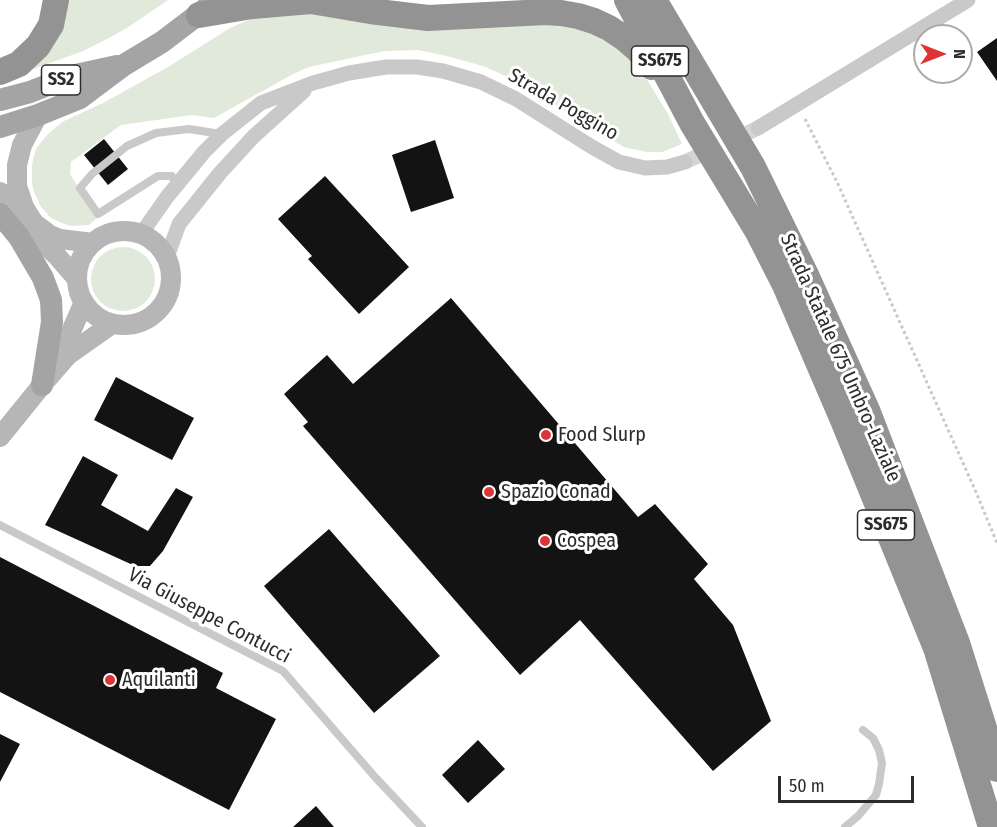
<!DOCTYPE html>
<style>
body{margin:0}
#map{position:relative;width:997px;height:827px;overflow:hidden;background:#fff;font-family:"Fira Sans Condensed",sans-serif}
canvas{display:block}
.north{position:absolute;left:913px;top:24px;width:60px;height:60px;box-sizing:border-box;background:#fff;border:2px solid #ababab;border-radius:50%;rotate:90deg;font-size:16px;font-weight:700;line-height:24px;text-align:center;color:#2c2c2c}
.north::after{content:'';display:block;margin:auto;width:21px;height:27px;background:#dd3535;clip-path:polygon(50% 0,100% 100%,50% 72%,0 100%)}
.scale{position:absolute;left:778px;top:776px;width:136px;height:27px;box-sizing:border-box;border:3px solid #2c2c2c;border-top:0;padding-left:8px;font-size:18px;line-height:21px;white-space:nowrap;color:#2c2c2c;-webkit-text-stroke:4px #fff;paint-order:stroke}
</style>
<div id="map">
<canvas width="997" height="827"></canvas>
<div class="north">N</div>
<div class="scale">50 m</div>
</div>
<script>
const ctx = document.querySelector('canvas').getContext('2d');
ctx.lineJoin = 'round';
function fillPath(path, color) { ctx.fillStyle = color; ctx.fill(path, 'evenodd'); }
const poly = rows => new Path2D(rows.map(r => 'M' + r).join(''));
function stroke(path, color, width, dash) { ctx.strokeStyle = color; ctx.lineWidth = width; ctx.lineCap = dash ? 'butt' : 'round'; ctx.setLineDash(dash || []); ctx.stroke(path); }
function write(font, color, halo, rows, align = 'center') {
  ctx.font = font + ' "Fira Sans Condensed",sans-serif'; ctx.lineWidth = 6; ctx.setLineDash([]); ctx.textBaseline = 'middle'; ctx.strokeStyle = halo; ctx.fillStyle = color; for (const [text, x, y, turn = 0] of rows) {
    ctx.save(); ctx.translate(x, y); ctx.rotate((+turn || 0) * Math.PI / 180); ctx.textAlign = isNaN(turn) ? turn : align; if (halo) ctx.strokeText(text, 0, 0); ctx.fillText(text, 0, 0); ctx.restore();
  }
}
const green = poly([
 [65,0,168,0,127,28,105,40,83,51,28,71],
 [311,12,545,23,590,31,618,47,641,70,668,114,682,144,662,152,647,152,624,147,600,133,524,85,486,67,447,56,418,50,384,51,309,67,293,74,214,118,192,115,121,125,71,162,70,174,97,218,89,225,72,226,64,224,51,218,41,207,34,192,32,184,32,167,33,159,36,149,47,135,62,122,103,103,168,67,230,28,255,17],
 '91 279a32 32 0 1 1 64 0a32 32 0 1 1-64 0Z'
]);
const building = poly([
 [997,38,997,81,977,52],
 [104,139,128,169,108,185,84,155],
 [435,140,454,198,411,212,392,155],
 [325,176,409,267,359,314,308,259,312,256,278,219],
 [451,298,638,517,655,504,708,564,694,579,733,625,771,721,713,771,580,620,520,675,303,426,308,422,284,394,327,355,353,384],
 [116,377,194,418,172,460,94,420],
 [83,456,118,475,101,505,148,531,176,488,193,497,163,551,150,566,135,566,45,525],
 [329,529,440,656,374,713,264,586],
 [0,557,223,673,216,688,276,719,229,810,0,692],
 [0,734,20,744,0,782],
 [478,740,505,769,468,803,442,775],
 [316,806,334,827,293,827]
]);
const streetTunnel = poly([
 [685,162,758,128]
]);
const path = poly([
 [805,119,837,182,976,492,997,543]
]);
const lane = poly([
 [176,185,172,176,158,176,98,214,80,188,92,174,127,146,156,133,189,129,221,134],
 [0,525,283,671,375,777,422,827],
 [845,827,858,816,876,795,879,784,882,763,879,750,873,738,863,730]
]);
const street = poly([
 [758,128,968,0],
 [141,234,167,197,204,152,222,134,261,103,313,83,349,73,386,67,417,67,443,71,481,82,516,99,592,147,619,162,645,168,667,167,685,162],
 [167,257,179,224,220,173,253,137,304,91]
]);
const secondary = poly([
 [38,115,22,145,17,165,17,186,24,207,34,223,50,235,60,239,93,243],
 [0,192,6,205,18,219,57,256,77,279],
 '77 278a47 47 0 1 1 94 0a47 47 0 1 1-94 0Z',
 [57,359,66,343,84,302],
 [0,437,42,385,68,355,112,324]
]);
const primary = poly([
 [0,100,30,92,71,76,117,66],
 [0,127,38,115,80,98,124,65,162,42,212,4],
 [0,214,19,237,43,278,51,300,52,322,42,385]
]);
const highway = poly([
 [627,0,692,123,758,232,785,285,843,420,936,648,991,827],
 [654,0,753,167,807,277,867,410,957,643,997,769],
 [199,15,252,6,311,1,370,11,428,18,545,12,561,13,578,16,594,21,609,28,624,38,638,50,652,67],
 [0,72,19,64,38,46,51,25,56,0]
]);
const markers = [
 [546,435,6,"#dd3535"],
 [489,492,6,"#dd3535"],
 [545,541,6,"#dd3535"],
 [110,680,6,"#dd3535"]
];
const shields = [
 [660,61,57],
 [61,80,39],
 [886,525,57]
];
const shieldNames = [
 ["SS675",660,61],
 ["SS2",61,80],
 ["SS675",886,525]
];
const streetNames = [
 ["Strada Poggino",563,105,30],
 ["Strada Statale 675 Umbro-Laziale",840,358,66],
 ["Via Giuseppe Contucci",209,616,28]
];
const poiNames = [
 ["Food Slurp",558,435],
 ["Spazio Conad",501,492],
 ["Cospea",557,541],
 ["Aquilanti",122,680]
];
fillPath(green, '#e1e9da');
fillPath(building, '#131313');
stroke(streetTunnel, '#d5d5d5', 15, [15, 8]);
stroke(path, '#c9c9c9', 3, [3, 3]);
stroke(lane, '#c9c9c9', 8);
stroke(street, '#c9c9c9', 15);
stroke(secondary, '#b6b6b6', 20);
stroke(primary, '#a4a4a4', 22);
stroke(highway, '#939393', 26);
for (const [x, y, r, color] of markers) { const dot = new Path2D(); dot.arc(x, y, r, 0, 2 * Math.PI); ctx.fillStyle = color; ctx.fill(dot); stroke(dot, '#fff', 2); }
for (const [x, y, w] of shields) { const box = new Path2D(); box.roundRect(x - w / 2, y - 15, w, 30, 4.5); ctx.fillStyle = '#fff'; ctx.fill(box); stroke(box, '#2c2c2c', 1.5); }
write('bold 18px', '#2c2c2c', null, shieldNames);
write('20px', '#2c2c2c', '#fff', streetNames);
write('20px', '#2c2c2c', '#fff', poiNames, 'left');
</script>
